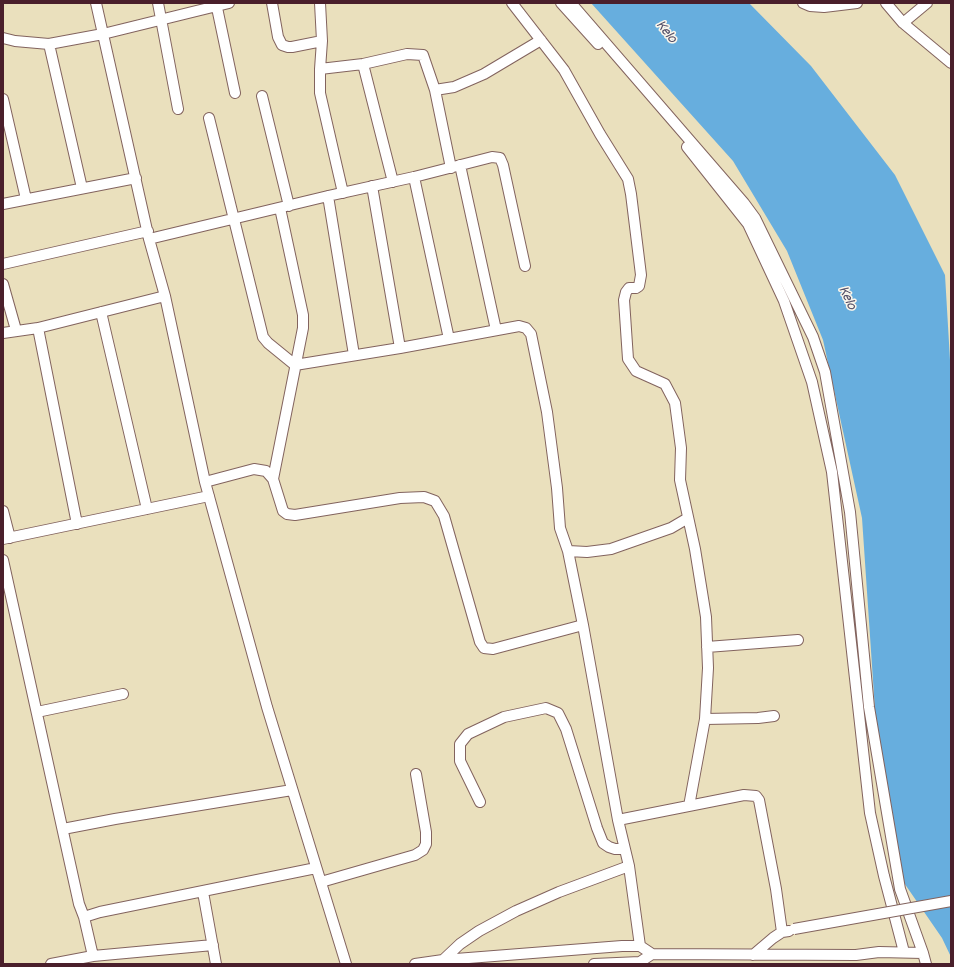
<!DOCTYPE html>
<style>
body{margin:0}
#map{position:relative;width:954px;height:967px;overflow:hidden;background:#eae0bd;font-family:Pangolin,sans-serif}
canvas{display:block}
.frame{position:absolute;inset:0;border:4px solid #4a1f2b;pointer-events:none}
</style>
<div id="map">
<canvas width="954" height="967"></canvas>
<div class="frame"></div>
</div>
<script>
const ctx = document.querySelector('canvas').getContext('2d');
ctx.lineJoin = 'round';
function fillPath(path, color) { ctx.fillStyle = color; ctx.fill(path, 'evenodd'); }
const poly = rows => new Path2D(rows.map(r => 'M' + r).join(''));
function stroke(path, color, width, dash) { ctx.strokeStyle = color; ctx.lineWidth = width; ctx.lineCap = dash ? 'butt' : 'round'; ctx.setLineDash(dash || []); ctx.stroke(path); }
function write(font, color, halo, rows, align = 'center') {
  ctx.font = font + ' Pangolin,sans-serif'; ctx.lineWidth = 3; ctx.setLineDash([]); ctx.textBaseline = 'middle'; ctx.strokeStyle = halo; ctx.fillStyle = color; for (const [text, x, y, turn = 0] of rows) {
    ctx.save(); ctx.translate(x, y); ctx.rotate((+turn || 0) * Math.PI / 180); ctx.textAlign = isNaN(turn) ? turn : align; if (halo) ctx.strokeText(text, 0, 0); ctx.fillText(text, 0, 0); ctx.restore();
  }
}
const water = poly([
 [591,3,749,3,811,66,895,175,945,275,951,377,951,957,942,938,900,877,878,754,862,518,823,340,787,251,733,161]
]);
const minor = poly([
 [96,3,149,239,165,296,205,482,267,707,346,964],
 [158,3,178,109],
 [216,3,235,93],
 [272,3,278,37,282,45,288,47,292,47,322,41],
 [320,3,322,41,320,69,363,64,407,54,423,55,435,90,451,168],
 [512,3,564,70,600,134,628,179,631,194,641,275,639,286,636,288,629,288,626,292,624,300,628,359,636,371,665,384,675,403,681,448,680,480,695,549,706,617,708,668,705,719,689,806],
 [561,3,598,44],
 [571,3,744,203,755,218,813,337,825,372,850,512,869,707,900,889,923,953],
 [803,3,810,6,824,7,857,3],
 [886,3,903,23,951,63],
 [903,23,927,3],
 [3,38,15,41,49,44,103,34,229,3],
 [49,44,82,188],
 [363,64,393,182],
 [320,69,320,93,343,193],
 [435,90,454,87,484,74,541,40],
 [262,96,289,206],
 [3,99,26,199],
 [209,118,263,337,268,343,295,365,400,348,519,326,526,328,531,334,547,412,557,488,560,528,568,551,583,625,618,820,629,866,640,946],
 [687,147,748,224,784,301,812,382,832,472,870,813,884,876,904,952],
 [460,165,496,330],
 [414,177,449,339],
 [372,186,400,348],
 [328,196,354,355],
 [3,204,136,178],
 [149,239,328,196,414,177,492,157,500,158,503,165,525,266],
 [3,264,148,231],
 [3,284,16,330],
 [101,312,147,509],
 [38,328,77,524],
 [3,333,38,328,165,296],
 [273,479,303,328,303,315,280,208],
 [205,482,254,469,266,471,273,479,283,511,287,514,295,515,400,498,424,497,435,501,444,516,480,642,484,648,493,649,583,625],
 [3,511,10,538],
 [3,539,209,496],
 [568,551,587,552,611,549,671,528,688,518],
 [3,560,79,904,84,917,100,912,316,868],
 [707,647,798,640],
 [37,712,123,694],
 [705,719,758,718,774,716],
 [480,802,460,761,460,744,468,734,504,717,546,708,558,713,566,729,597,828,603,843,609,847,615,849,625,849],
 [618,820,744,795,756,796,759,800,776,889,782,932],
 [63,829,115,819,292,790],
 [321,882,415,855,423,850,426,844,426,832,416,774],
 [203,892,216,964],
 [753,955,773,938,782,932,789,931],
 [93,956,213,945],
 [443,960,460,944,479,931,516,911,559,892,629,866],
 [51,964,93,956,84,917],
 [415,964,443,960,622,946,640,946,652,954],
 [594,964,640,962,652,954,856,955,879,952,923,953,926,964]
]);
const minorBridge = poly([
 [794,929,951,901]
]);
const waterNames = [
 ["Kelo",666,32,51],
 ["Kelo",847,298,64]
];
fillPath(water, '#67aede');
stroke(minor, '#82635e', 12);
stroke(minor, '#fff', 10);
stroke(minorBridge, '#82635e', 12, []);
stroke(minorBridge, '#fff', 10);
write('italic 13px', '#54516a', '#fbf7ec', waterNames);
</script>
